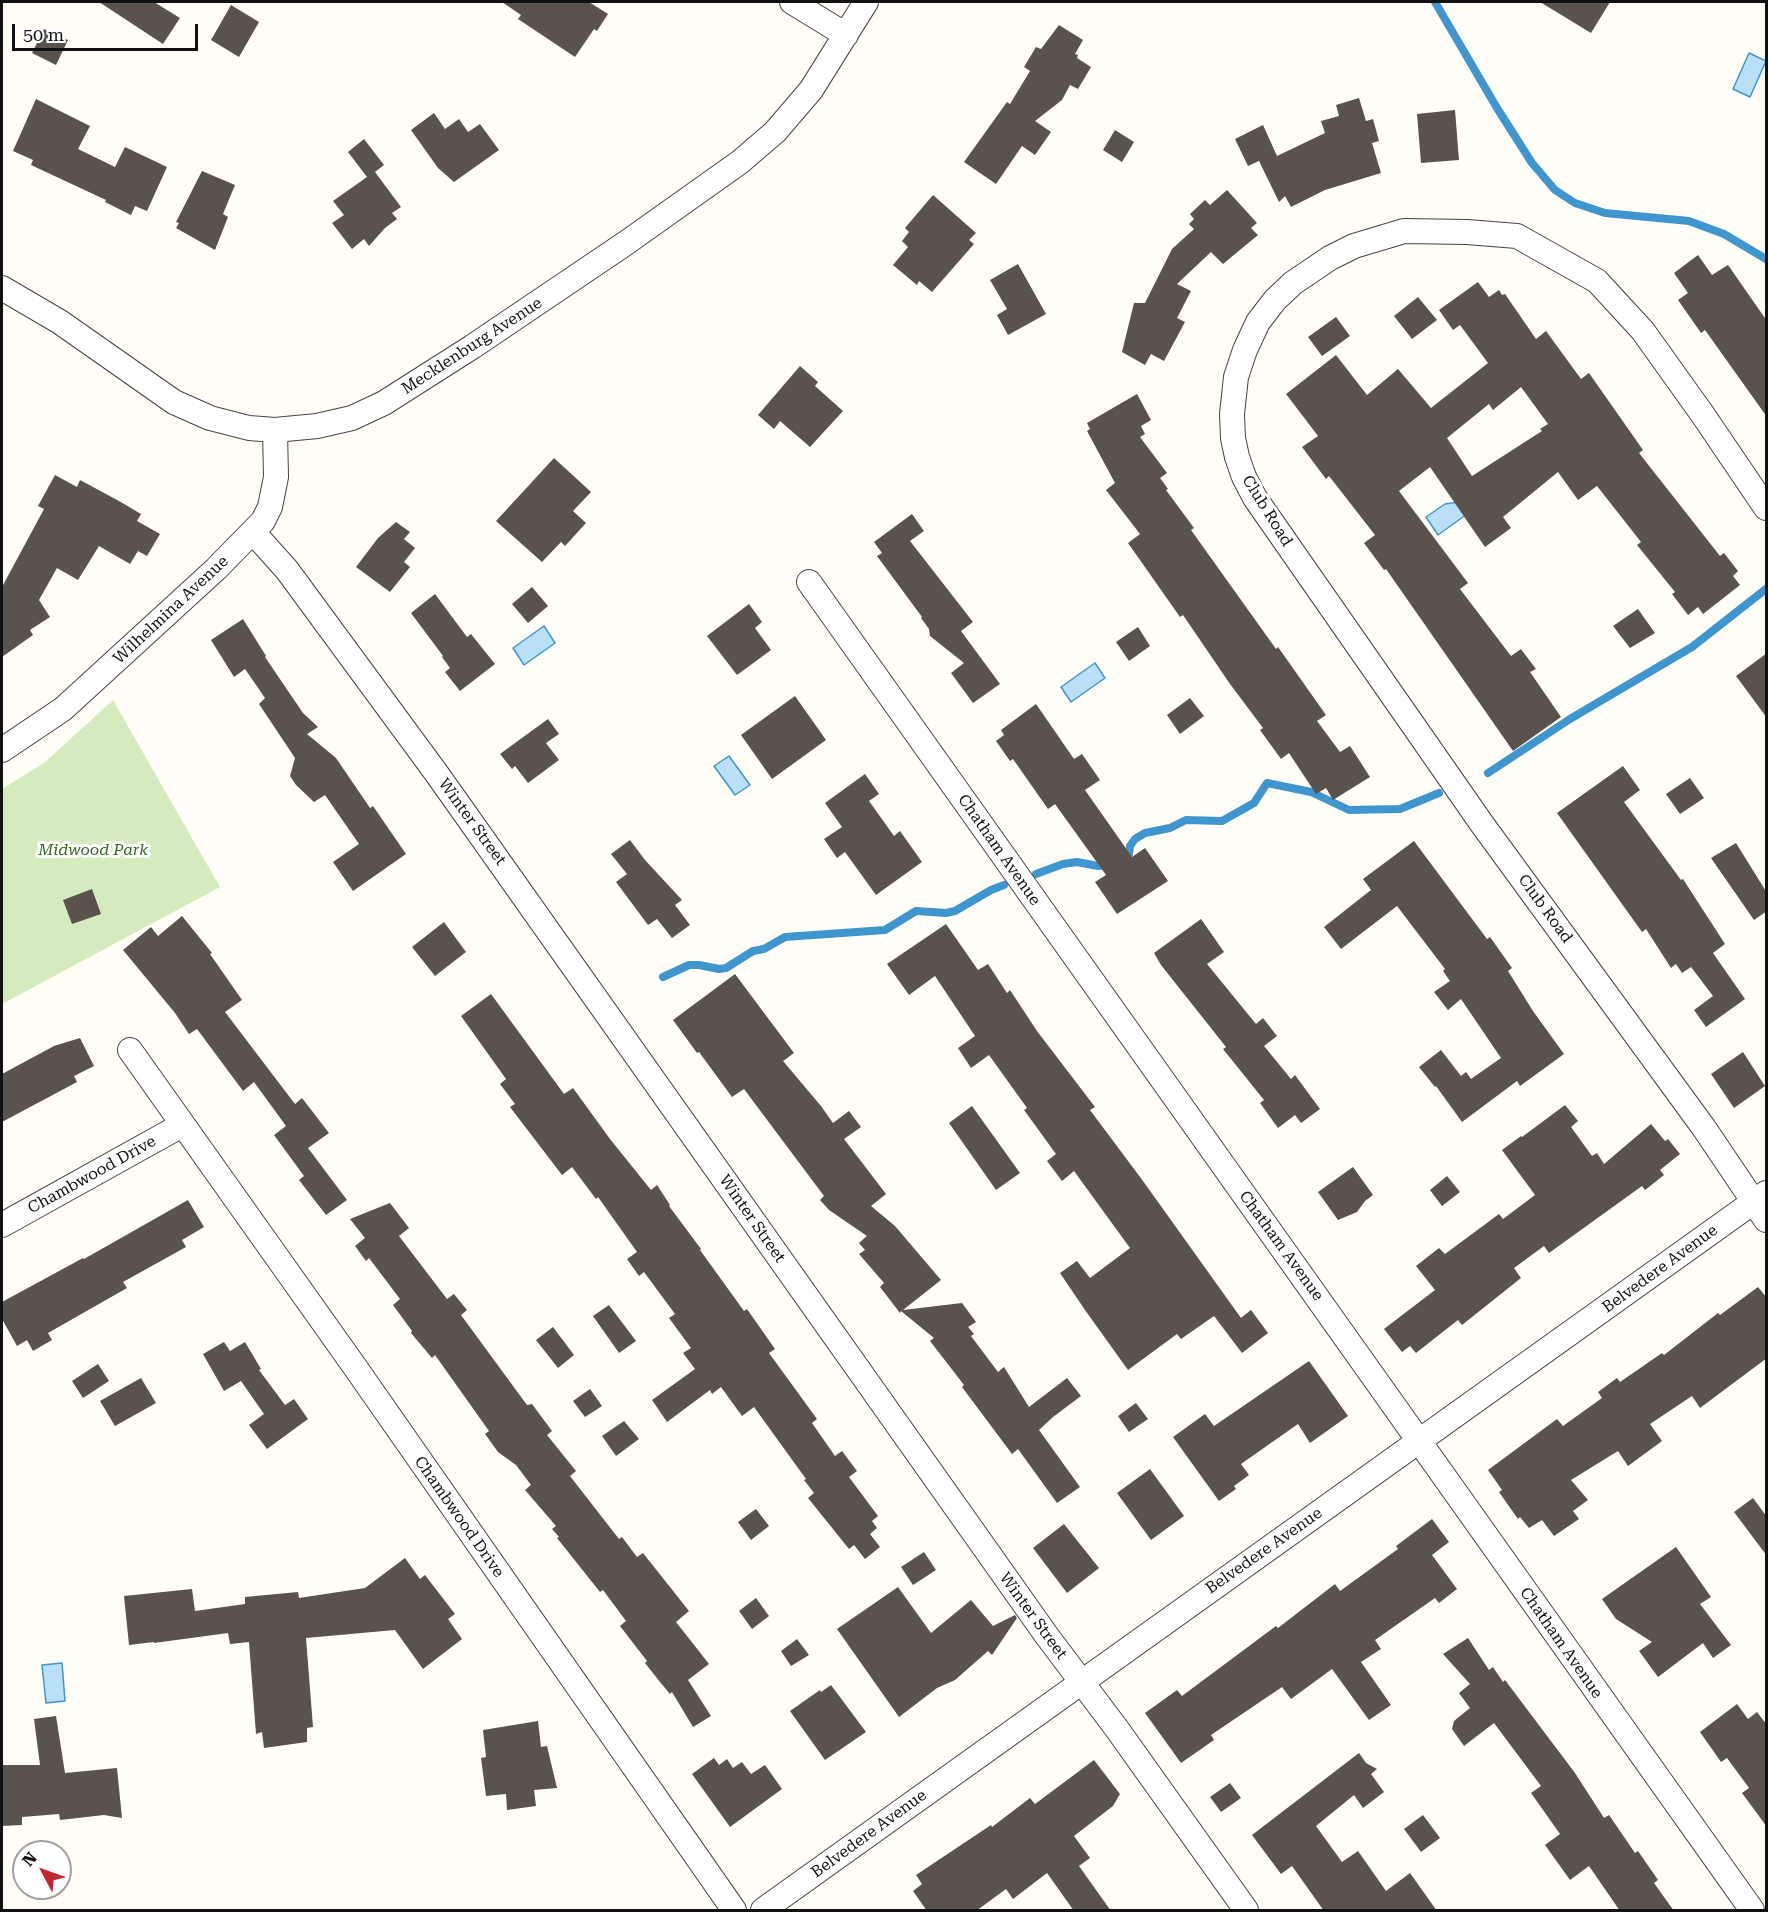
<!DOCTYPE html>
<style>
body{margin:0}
#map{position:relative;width:1768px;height:1912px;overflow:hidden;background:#fffdf5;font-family:"Roboto Serif",serif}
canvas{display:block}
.frame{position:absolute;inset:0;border:3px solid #111;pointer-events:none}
.north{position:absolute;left:12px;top:1840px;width:60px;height:60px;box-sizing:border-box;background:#fff;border:2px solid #a0a0a0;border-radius:50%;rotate:311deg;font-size:16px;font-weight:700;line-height:24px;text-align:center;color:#111}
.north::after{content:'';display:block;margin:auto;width:21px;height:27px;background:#c4262e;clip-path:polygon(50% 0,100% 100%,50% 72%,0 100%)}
.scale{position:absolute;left:12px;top:24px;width:186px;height:27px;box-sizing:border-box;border:3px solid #111;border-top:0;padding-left:8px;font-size:18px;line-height:21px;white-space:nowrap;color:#111;-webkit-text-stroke:4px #fff;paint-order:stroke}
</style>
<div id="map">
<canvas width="1768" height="1912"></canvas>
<div class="frame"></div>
<div class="north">N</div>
<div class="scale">50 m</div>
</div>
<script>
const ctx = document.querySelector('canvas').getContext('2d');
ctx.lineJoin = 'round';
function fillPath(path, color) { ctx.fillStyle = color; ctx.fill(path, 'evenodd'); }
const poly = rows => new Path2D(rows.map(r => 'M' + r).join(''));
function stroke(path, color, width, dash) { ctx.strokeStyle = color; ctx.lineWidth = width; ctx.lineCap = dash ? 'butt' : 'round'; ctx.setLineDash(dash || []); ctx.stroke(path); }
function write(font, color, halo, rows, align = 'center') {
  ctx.font = font + ' "Roboto Serif",serif'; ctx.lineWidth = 6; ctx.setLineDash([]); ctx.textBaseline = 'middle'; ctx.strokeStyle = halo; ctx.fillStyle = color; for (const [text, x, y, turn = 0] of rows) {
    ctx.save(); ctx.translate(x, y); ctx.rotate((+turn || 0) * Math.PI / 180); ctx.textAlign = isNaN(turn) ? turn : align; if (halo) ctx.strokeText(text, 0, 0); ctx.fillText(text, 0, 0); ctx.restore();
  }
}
const green = poly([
 [113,700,220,887,2,1004,2,789,44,763]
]);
const water = poly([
 [1749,53,1766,61,1750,97,1733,89,1749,53],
 [1459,502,1467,514,1438,535,1426,517,1445,504,1459,502],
 [544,626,555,643,524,665,513,648,544,626],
 [1095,663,1105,678,1071,702,1061,687,1095,663],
 [729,756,750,785,735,795,714,766,729,756],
 [62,1663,65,1701,46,1703,42,1665,62,1663]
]);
const stream = poly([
 [1435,2,1497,108,1532,163,1555,190,1575,203,1605,213,1689,221,1724,234,1766,259],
 [1488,773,1570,719,1692,647,1766,589],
 [1125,860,1129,854,1130,846,1135,839,1145,833,1170,828,1186,820,1222,821,1254,803,1267,783,1311,792,1349,810,1400,809,1439,793],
 [1036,874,1063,864,1077,862,1098,866,1108,865],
 [663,977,689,965,699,965,719,969,726,968,753,951,764,949,785,937,885,930,916,911,946,913,955,911,991,890,1004,885]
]);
const building = poly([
 [99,2,154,2,180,18,163,44],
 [502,2,589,2,608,14,597,31,594,29,575,57,518,19,521,15],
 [1540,2,1610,2,1591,33],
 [231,5,259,22,239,57,211,40],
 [1059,25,1083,40,1075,54,1078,55,1077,58,1091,67,1078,89,1070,85,1062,100,1035,121,1051,132,1035,155,1022,146,996,184,964,162,1007,102,1010,104,1030,71,1024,67,1036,47,1041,49],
 [44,29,68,40,56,65,32,53],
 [1359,98,1366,121,1373,119,1379,141,1372,143,1381,173,1325,190,1291,207,1285,196,1279,202,1259,161,1248,166,1235,139,1263,125,1277,156,1325,133,1321,121,1339,116,1336,105],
 [36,99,90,126,78,149,115,167,125,147,167,167,147,211,135,206,131,215,105,202,106,200,31,165,33,160,13,151],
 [1455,110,1459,160,1421,163,1417,114],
 [434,113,445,129,459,119,468,132,480,124,499,150,454,182,438,168,411,130],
 [1115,130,1134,142,1122,162,1103,150],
 [364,139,384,165,375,172,401,207,392,213,397,219,385,228,369,246,364,239,352,249,332,223,344,215,333,201,367,177,348,152],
 [202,171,235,185,223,214,228,217,215,250,176,228,179,223,176,222],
 [1227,190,1257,223,1251,228,1258,235,1223,264,1211,252,1177,284,1191,291,1177,318,1185,322,1164,361,1151,354,1145,365,1122,352,1134,303,1145,303,1172,249,1194,229,1189,224,1194,219,1190,214,1205,200,1210,205],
 [933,195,976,233,969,240,974,244,932,292,919,281,917,285,893,265,908,247,902,241,909,232,905,228],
 [1698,255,1712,275,1728,265,1767,321,1767,417,1705,330,1701,333,1678,300,1688,293,1674,273],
 [1018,264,1046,314,1008,335,997,315,1007,309,990,280],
 [1478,282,1489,297,1499,290,1502,295,1505,294,1536,339,1546,331,1581,379,1589,373,1643,450,1639,453,1720,556,1724,553,1738,571,1733,576,1740,585,1703,614,1698,607,1688,615,1672,594,1675,592,1637,545,1641,542,1597,486,1578,500,1558,472,1503,517,1511,528,1485,547,1430,467,1399,491,1468,583,1460,589,1511,656,1521,649,1536,669,1530,672,1561,717,1513,751,1386,569,1384,570,1364,543,1375,535,1329,476,1326,479,1302,447,1318,436,1286,394,1336,355,1367,395,1398,369,1431,408,1488,363,1460,325,1453,330,1439,310],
 [1521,387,1548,424,1540,429,1542,431,1472,476,1447,438,1489,404,1493,410],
 [1418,297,1437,320,1412,339,1394,316],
 [1336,317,1350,336,1322,356,1308,337],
 [800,366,818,382,815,386,843,411,810,447,780,421,774,429,758,415],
 [1137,394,1151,420,1141,426,1145,434,1140,437,1167,473,1160,478,1168,489,1166,490,1194,528,1191,530,1276,649,1278,647,1326,715,1317,721,1340,752,1350,746,1370,777,1333,800,1326,788,1316,794,1289,753,1281,759,1260,730,1263,728,1230,684,1183,615,1180,617,1128,543,1140,534,1106,490,1115,483,1087,431,1090,429,1087,423],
 [554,458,591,492,573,511,586,523,565,546,561,542,542,562,496,521],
 [55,475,77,487,80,480,119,501,141,514,137,521,160,534,147,556,138,551,130,564,99,546,78,580,57,568,39,600,50,617,30,630,33,635,2,657,2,587,44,509,38,506],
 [912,514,924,531,910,541,973,622,961,631,1000,684,973,703,951,673,964,663,930,636,929,629,921,618,922,617,877,556,882,553,874,542],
 [396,522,410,532,404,539,415,548,404,562,410,567,390,592,356,567,378,538],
 [532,587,548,606,528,623,512,604],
 [435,594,467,637,471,634,495,664,460,691,445,672,450,668,442,657,443,656,411,613],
 [749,604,762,622,755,628,771,650,737,675,707,636],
 [1638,609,1655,633,1630,648,1613,626],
 [243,619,266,656,265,657,303,713,318,727,307,734,336,758,370,808,373,806,406,854,353,891,333,862,359,844,325,795,314,802,296,785,290,776,295,758,259,704,265,698,245,669,234,677,211,640],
 [1138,627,1150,646,1129,661,1116,642],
 [1767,653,1767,718,1736,676],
 [795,696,826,740,772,779,741,735],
 [1190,698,1204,716,1180,734,1167,715],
 [1036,704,1074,759,1082,754,1100,780,1085,790,1132,857,1145,848,1168,881,1117,914,1095,882,1106,875,1055,804,1048,809,1013,759,1010,761,996,741,1004,735,1001,730],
 [548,719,559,734,546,743,559,760,528,783,515,766,512,769,500,754],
 [1623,766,1640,790,1624,802,1681,880,1683,879,1725,944,1713,953,1745,999,1706,1027,1694,1010,1713,996,1691,967,1682,973,1676,964,1671,968,1646,929,1642,932,1557,813],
 [865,774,879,794,869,801,894,836,900,831,922,862,876,895,845,852,837,858,824,839,842,827,825,803],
 [1690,778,1704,798,1680,814,1666,794],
 [630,840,645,860,682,900,675,905,690,925,672,938,657,919,648,925,616,882,627,874,611,854],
 [1414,841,1487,939,1490,937,1512,968,1508,971,1533,1011,1564,1054,1520,1086,1517,1081,1462,1122,1436,1086,1435,1087,1419,1067,1441,1050,1461,1076,1466,1072,1471,1079,1501,1058,1461,999,1448,1010,1434,992,1450,981,1443,971,1445,969,1397,906,1341,949,1324,927,1371,890,1363,879],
 [1736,843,1767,893,1767,911,1754,920,1711,858],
 [92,889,101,914,72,924,63,900],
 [182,916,212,953,210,954,242,1000,225,1012,295,1104,302,1098,329,1133,308,1148,347,1200,326,1215,299,1180,304,1176,274,1135,286,1126,254,1082,243,1091,197,1029,189,1034,175,1013,123,950,151,927,158,936],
 [1201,919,1224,952,1207,964,1256,1024,1263,1018,1277,1036,1264,1046,1291,1079,1295,1075,1320,1109,1301,1123,1295,1115,1278,1128,1260,1103,1264,1100,1223,1049,1226,1047,1161,965,1154,953],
 [444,922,466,952,435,976,412,947],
 [946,924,978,970,988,964,1007,993,1010,990,1037,1031,1095,1107,1090,1110,1143,1181,1241,1318,1251,1310,1268,1333,1242,1353,1214,1316,1181,1339,1177,1334,1128,1370,1085,1310,1060,1273,1077,1261,1090,1278,1130,1248,1074,1171,1062,1181,1047,1161,1056,1154,1024,1110,1027,1108,989,1055,971,1068,958,1048,975,1036,935,976,909,995,887,964],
 [735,974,794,1053,783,1061,821,1106,833,1123,849,1111,861,1127,844,1139,886,1194,871,1206,895,1226,941,1280,903,1310,962,1303,976,1322,968,1327,974,1334,971,1336,998,1372,1004,1367,1029,1407,1067,1378,1081,1396,1053,1417,1039,1430,1080,1487,1057,1503,1018,1449,1012,1454,962,1387,964,1385,930,1341,934,1338,901,1311,900,1313,880,1287,884,1283,859,1254,865,1250,859,1243,867,1236,829,1210,820,1200,824,1196,744,1089,732,1097,699,1052,697,1053,673,1020],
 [491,994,564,1094,573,1088,610,1139,651,1190,657,1185,670,1205,669,1206,701,1249,700,1250,744,1311,747,1309,775,1349,769,1353,817,1419,812,1423,835,1456,842,1451,857,1471,849,1477,878,1516,872,1521,877,1528,870,1534,880,1547,865,1559,854,1545,849,1549,808,1498,814,1493,804,1480,806,1479,754,1407,742,1416,721,1387,712,1394,710,1390,667,1422,652,1400,695,1369,683,1353,691,1348,669,1318,675,1314,644,1272,639,1276,627,1259,637,1252,598,1197,596,1199,572,1167,562,1175,510,1107,515,1104,500,1084,506,1079,461,1016],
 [80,1038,94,1066,74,1076,77,1082,2,1122,2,1074,54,1046],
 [1743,1052,1765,1086,1734,1108,1711,1074],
 [1565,1105,1578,1121,1571,1127,1592,1156,1597,1153,1604,1164,1651,1124,1665,1141,1668,1139,1680,1154,1660,1170,1664,1175,1645,1190,1642,1186,1549,1253,1544,1246,1514,1268,1521,1278,1462,1325,1458,1320,1416,1353,1410,1346,1402,1352,1384,1329,1435,1290,1416,1266,1439,1248,1445,1254,1499,1214,1503,1219,1535,1195,1502,1150,1521,1136,1522,1137],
 [972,1106,1020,1173,996,1190,949,1123],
 [1353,1167,1373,1195,1365,1201,1357,1212,1338,1220,1318,1192],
 [1447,1176,1460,1192,1442,1206,1430,1190],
 [188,1200,204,1227,182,1240,186,1247,123,1282,127,1288,48,1333,52,1340,33,1351,27,1340,17,1346,2,1319,2,1302,83,1258,84,1259],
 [390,1203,409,1228,399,1236,447,1299,454,1294,467,1310,461,1315,527,1405,532,1404,552,1431,547,1435,576,1471,570,1476,619,1539,622,1537,637,1557,643,1553,689,1611,676,1622,709,1664,688,1680,711,1716,693,1727,672,1692,670,1694,660,1682,645,1663,647,1661,620,1626,626,1621,603,1590,600,1592,557,1538,559,1537,552,1529,556,1526,525,1490,531,1485,516,1465,498,1452,485,1434,489,1431,435,1355,432,1358,411,1333,412,1331,393,1305,400,1299,369,1258,366,1261,355,1246,365,1238,350,1219],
 [1758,1287,1767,1298,1767,1358,1700,1408,1692,1396,1650,1424,1662,1441,1628,1466,1618,1451,1571,1480,1588,1500,1573,1511,1579,1519,1554,1536,1542,1520,1529,1528,1520,1517,1518,1519,1499,1492,1502,1490,1488,1470,1557,1419,1563,1426,1602,1398,1598,1392,1617,1378,1620,1382,1662,1353,1664,1355,1718,1313,1720,1315],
 [609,1305,636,1341,619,1353,593,1316],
 [553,1327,574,1355,558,1368,536,1340],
 [224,1342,230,1351,245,1342,261,1369,259,1370,285,1405,294,1399,308,1419,267,1449,249,1425,264,1414,241,1381,224,1391,203,1354],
 [1309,1361,1348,1416,1310,1443,1298,1424,1241,1464,1249,1475,1234,1486,1236,1489,1219,1501,1173,1437,1205,1414,1214,1426],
 [98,1364,109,1381,83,1398,72,1381],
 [141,1378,156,1403,115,1426,100,1401],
 [590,1389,602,1406,585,1417,573,1401],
 [1136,1403,1148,1419,1129,1432,1118,1416],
 [624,1421,639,1439,616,1456,602,1436],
 [1150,1469,1184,1516,1151,1540,1117,1493],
 [1753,1498,1767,1517,1767,1556,1734,1512],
 [756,1509,769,1526,751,1540,738,1522],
 [1432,1519,1449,1542,1432,1555,1457,1589,1439,1603,1435,1598,1375,1640,1381,1649,1361,1662,1391,1705,1369,1720,1332,1669,1291,1699,1282,1687,1211,1735,1214,1740,1181,1763,1145,1713,1177,1690,1182,1696,1276,1626,1278,1628,1335,1584,1340,1591,1398,1549,1396,1546],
 [1064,1524,1099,1568,1067,1593,1033,1548],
 [1676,1547,1711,1597,1700,1604,1731,1645,1713,1658,1703,1643,1658,1677,1639,1651,1652,1642,1616,1619,1602,1599],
 [924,1552,936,1570,913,1585,901,1567],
 [405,1558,420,1579,425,1575,455,1614,448,1619,462,1639,423,1669,395,1630,306,1638,313,1727,307,1728,307,1742,264,1748,262,1732,256,1734,249,1642,230,1644,228,1633,154,1643,154,1642,129,1645,124,1596,192,1589,195,1611,245,1604,245,1597,298,1592,299,1598,365,1588],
 [898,1587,931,1633,971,1600,993,1626,1015,1615,1017,1618,992,1655,988,1651,955,1680,937,1688,899,1717,837,1629],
 [756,1598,769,1616,752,1629,739,1611],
 [1468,1638,1489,1670,1493,1667,1503,1682,1505,1680,1575,1773,1604,1818,1609,1815,1635,1853,1638,1851,1658,1880,1654,1883,1674,1911,1620,1911,1589,1866,1570,1880,1545,1845,1560,1834,1531,1793,1541,1786,1494,1723,1464,1746,1452,1729,1454,1721,1470,1708,1459,1693,1470,1684,1443,1654],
 [797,1639,809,1655,791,1666,781,1651],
 [831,1685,866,1732,825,1760,790,1711,820,1690,821,1692],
 [1737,1704,1748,1719,1757,1712,1767,1725,1767,1827,1742,1793,1749,1788,1727,1758,1721,1762,1700,1732],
 [56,1716,65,1773,117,1768,122,1818,104,1815,60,1820,59,1814,22,1817,22,1825,2,1826,2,1765,40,1765,34,1719],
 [538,1721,541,1747,547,1746,557,1788,534,1790,536,1806,507,1810,506,1794,486,1796,481,1758,486,1757,483,1730],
 [1359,1753,1366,1763,1377,1769,1371,1774,1384,1792,1363,1808,1354,1795,1316,1826,1342,1862,1358,1851,1386,1891,1410,1873,1437,1911,1324,1911,1292,1866,1281,1874,1252,1835],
 [714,1758,719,1765,727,1759,733,1768,742,1762,751,1774,765,1765,782,1789,730,1827,692,1774],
 [1094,1760,1120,1794,1113,1806,1074,1836,1090,1858,1079,1866,1111,1911,1074,1911,1047,1873,1013,1899,1006,1889,976,1911,927,1911,913,1891,922,1884,916,1875,991,1825,992,1827,1030,1798,1035,1804],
 [1230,1783,1241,1798,1221,1812,1210,1797],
 [1423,1815,1440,1838,1421,1852,1404,1829]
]);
const minor = poly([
 [792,2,846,35],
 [2,288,60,322,174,402,210,418,249,428,275,430,317,426,352,418,384,403,472,347,626,243,740,162,775,132,811,90,866,2],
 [1766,508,1703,415,1643,331,1597,281,1517,236,1467,232,1404,231,1354,246,1330,258,1293,283,1275,300,1258,322,1245,350,1236,377,1232,414,1233,438,1237,457,1244,477,1255,498,1482,824,1704,1128,1766,1220],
 [253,532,287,570,437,774,1047,1636,1117,1729,1246,1910],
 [809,582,1752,1910],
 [2,750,63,709,216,569,263,521,270,507,276,477,275,430],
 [130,1050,355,1367,734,1910],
 [2,1225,182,1125],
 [763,1910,1766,1193]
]);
const streetNames = [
 ["Mecklenburg Avenue",472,346,-33],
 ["Club Road",1267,511,58],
 ["Wilhelmina Avenue",171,610,-43],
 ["Winter Street",472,822,54],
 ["Chatham Avenue",999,850,55],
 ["Club Road",1545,909,54],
 ["Chambwood Drive",92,1175,-29],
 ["Winter Street",752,1219,55],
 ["Chatham Avenue",1281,1246,54],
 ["Belvedere Avenue",1660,1269,-36],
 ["Chambwood Drive",459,1517,55],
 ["Belvedere Avenue",1264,1551,-35],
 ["Winter Street",1033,1616,54],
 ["Chatham Avenue",1561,1643,55],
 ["Belvedere Avenue",869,1834,-36]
];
const parkNames = [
 ["Midwood Park",93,850]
];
fillPath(green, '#d5ebbd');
fillPath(water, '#b9e0f7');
stroke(water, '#3f96cf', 1.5);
stroke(stream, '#3f96cf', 8);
fillPath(building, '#5a524d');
stroke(minor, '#444', 26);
stroke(minor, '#fff', 24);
write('16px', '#111', '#fff', streetNames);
write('italic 16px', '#2f6b1f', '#fff', parkNames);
</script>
